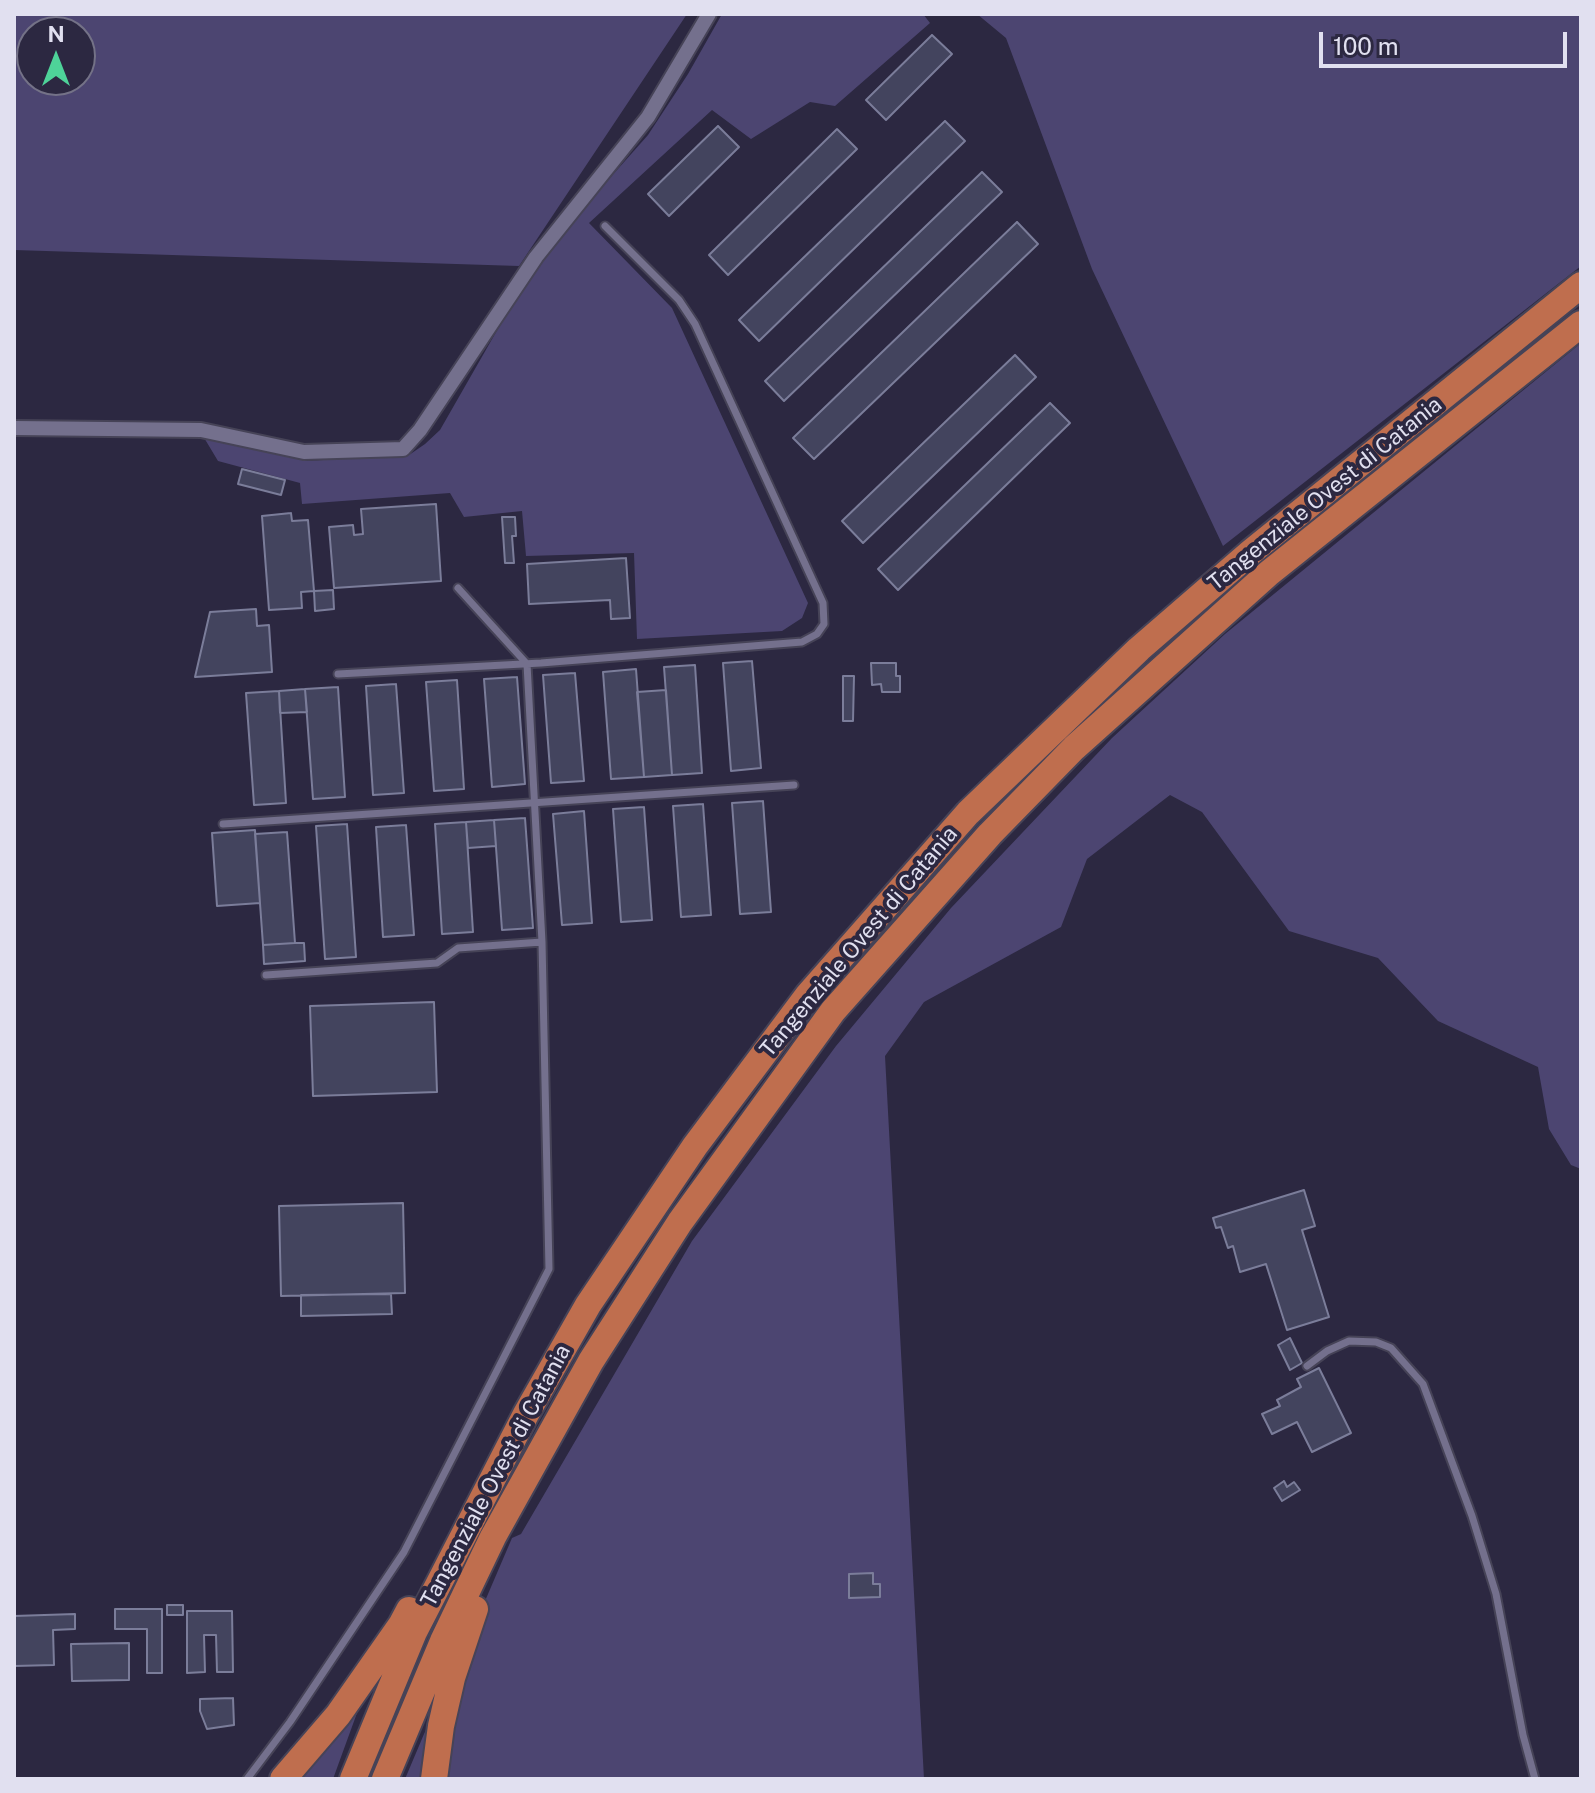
<!DOCTYPE html>
<style>
body{margin:0}
#map{position:relative;width:1595px;height:1793px;overflow:hidden;background:#2c2841;font-family:"Public Sans",sans-serif}
canvas{display:block}
.frame{position:absolute;inset:0;border:16px solid #e1e0f0;pointer-events:none}
.north{position:absolute;left:16px;top:16px;width:80px;height:80px;box-sizing:border-box;background:#2c2841;border:2px solid #747287;border-radius:50%;rotate:0deg;font-size:22px;font-weight:700;line-height:32px;text-align:center;color:#e1e0f0}
.north::after{content:'';display:block;margin:auto;width:28px;height:36px;background:#4ed399;clip-path:polygon(50% 0,100% 100%,50% 72%,0 100%)}
.scale{position:absolute;left:1319px;top:32px;width:248px;height:36px;box-sizing:border-box;border:4px solid #e1e0f0;border-top:0;padding-left:10px;font-size:24px;line-height:28px;white-space:nowrap;color:#e1e0f0;-webkit-text-stroke:6px #2c2841;paint-order:stroke}
</style>
<div id="map">
<canvas width="1595" height="1793"></canvas>
<div class="frame"></div>
<div class="north">N</div>
<div class="scale">100 m</div>
</div>
<script>
const ctx = document.querySelector('canvas').getContext('2d');
ctx.lineJoin = 'round';
function fillPath(path, color) { ctx.fillStyle = color; ctx.fill(path, 'evenodd'); }
const poly = rows => new Path2D(rows.map(r => 'M' + r).join(''));
function stroke(path, color, width, dash) { ctx.strokeStyle = color; ctx.lineWidth = width; ctx.lineCap = dash ? 'butt' : 'round'; ctx.setLineDash(dash || []); ctx.stroke(path); }
function write(font, color, halo, rows, align = 'center') {
  ctx.font = font + ' "Public Sans",sans-serif'; ctx.lineWidth = 8; ctx.setLineDash([]); ctx.textBaseline = 'middle'; ctx.strokeStyle = halo; ctx.fillStyle = color; for (const [text, x, y, turn = 0] of rows) {
    ctx.save(); ctx.translate(x, y); ctx.rotate((+turn || 0) * Math.PI / 180); ctx.textAlign = isNaN(turn) ? turn : align; if (halo) ctx.strokeText(text, 0, 0); ctx.fillText(text, 0, 0); ctx.restore();
  }
}
const green = poly([
 [14,14,687,14,519,266,14,250],
 [32,32,80,32,80,80,32,80],
 [722,14,923,14,930,23,835,106,810,102,751,139,712,110,589,223,672,308,808,603,802,618,782,631,637,639,634,553,526,556,522,511,464,517,450,493,302,504,300,483,218,461,203,436,306,461,409,455,425,444,440,430,515,299,577,215,648,135,688,74],
 [977,14,1581,14,1581,266,1223,546,1092,269,1006,38],
 [1581,343,1581,1169,1571,1165,1549,1129,1538,1067,1438,1021,1378,958,1289,931,1202,812,1170,795,1087,859,1061,927,924,1002,885,1056,924,1779,441,1779,473,1629,512,1538,521,1534,692,1241,836,1046,951,908,1112,738,1225,634],
 [361,1702,333,1779,295,1779],
 [433,1716,428,1779,405,1779,424,1734]
]);
const building = poly([
 [932,35,952,54,886,120,866,100,932,35],
 [945,121,965,141,759,341,739,320,945,121],
 [718,126,739,147,669,216,648,194,718,126],
 [837,129,857,149,728,275,709,255,837,129],
 [982,172,1002,192,784,401,765,381,982,172],
 [1017,222,1038,244,814,459,793,438,1017,222],
 [1015,355,1036,377,863,543,842,521,1015,355],
 [1050,403,1070,423,898,590,878,569,1050,403],
 [242,469,285,480,281,495,238,484,242,469],
 [436,504,441,581,334,588,329,527,353,525,354,535,363,534,361,509,436,504],
 [291,513,292,521,308,520,314,591,301,592,302,608,269,610,262,516,291,513],
 [502,517,515,517,516,536,512,536,514,563,505,563,502,517],
 [626,558,630,618,611,619,610,600,529,604,527,564,626,558],
 [333,590,334,609,315,611,314,591,333,590],
 [256,609,257,626,269,625,272,672,195,677,210,612,256,609],
 [752,661,761,768,731,771,723,663,752,661],
 [871,663,896,663,896,676,900,676,900,692,882,692,881,684,872,685,871,663],
 [695,665,702,773,672,775,664,667,695,665],
 [636,669,644,777,611,779,603,672,636,669],
 [575,673,584,781,551,783,543,675,575,673],
 [843,676,854,676,853,721,843,721,843,676],
 [517,677,525,784,492,787,484,679,517,677],
 [457,680,464,789,434,791,426,682,457,680],
 [396,684,404,793,373,795,366,686,396,684],
 [338,687,345,797,313,799,305,689,338,687],
 [305,689,307,712,280,713,279,691,305,689],
 [666,690,672,775,644,777,637,692,666,690],
 [279,691,286,803,254,805,246,693,279,691],
 [763,801,771,912,740,914,732,803,763,801],
 [703,804,711,915,681,917,673,806,703,804],
 [644,807,652,920,621,922,613,809,644,807],
 [584,811,592,923,562,925,553,814,584,811],
 [525,818,533,928,502,930,494,820,525,818],
 [494,820,496,846,468,848,466,822,494,820],
 [466,822,473,932,442,934,435,824,466,822],
 [347,824,356,957,325,959,316,826,347,824],
 [406,825,414,935,383,937,376,827,406,825],
 [255,830,260,903,217,906,212,833,255,830],
 [287,832,295,943,263,945,255,834,287,832],
 [295,943,304,943,305,961,264,964,263,945,295,943],
 [434,1002,437,1092,313,1096,310,1006,434,1002],
 [1304,1190,1315,1226,1302,1230,1329,1317,1287,1330,1266,1264,1240,1272,1233,1246,1228,1248,1221,1227,1216,1228,1213,1218,1304,1190],
 [403,1203,405,1293,281,1296,279,1206,403,1203],
 [391,1294,392,1314,301,1316,301,1295,391,1294],
 [1290,1338,1302,1363,1290,1370,1278,1345,1290,1338],
 [1319,1368,1351,1433,1312,1452,1297,1422,1272,1434,1262,1414,1280,1406,1277,1400,1301,1387,1297,1379,1319,1368],
 [1284,1481,1287,1487,1294,1482,1300,1490,1282,1501,1274,1488,1284,1481],
 [873,1573,873,1584,880,1584,880,1597,849,1598,849,1574,873,1573],
 [167,1605,183,1605,183,1615,167,1615,167,1605],
 [115,1609,162,1609,162,1673,147,1673,147,1629,115,1629,115,1609],
 [187,1611,232,1611,233,1672,217,1672,216,1635,204,1635,205,1672,187,1673,187,1611],
 [75,1614,75,1629,53,1630,54,1665,14,1666,14,1616,75,1614],
 [129,1643,129,1680,72,1681,71,1644,129,1643],
 [233,1698,234,1725,207,1729,200,1711,200,1699,233,1698]
]);
const service = poly([
 [338,674,541,663,802,642,817,634,824,624,823,603,695,324,679,300,605,226],
 [223,824,794,785],
 [266,975,437,963,458,948,542,942],
 [1307,1366,1327,1351,1349,1341,1376,1342,1391,1348,1423,1384,1472,1516,1496,1594,1523,1735,1535,1779],
 [247,1779,290,1722,404,1552,549,1269,542,942,527,664,458,588]
]);
const minor = poly([
 [14,428,201,430,304,452,403,449,420,430,536,257,648,117,709,14]
]);
const motorway = poly([
 [283,1779,338,1715,401,1625,409,1610],
 [353,1779,414,1632,526,1414,588,1305,695,1146,808,995,968,813,1139,649,1251,552,1581,285],
 [385,1779,443,1641,493,1537,591,1361,680,1222,833,1011,990,834,1074,748,1269,573,1581,324],
 [434,1779,441,1726,452,1678,475,1609]
]);
const streetNames = [
 ["Tangenziale Ovest di Catania",1325,494,-39],
 ["Tangenziale Ovest di Catania",859,942,-50],
 ["Tangenziale Ovest di Catania",496,1476,-62]
];
fillPath(green, '#4c4571');
fillPath(building, '#43445e');
stroke(building, '#7b7d9a', 2);
stroke(service, '#464357', 11);
stroke(minor, '#464357', 18);
stroke(motorway, '#464357', 30);
stroke(service, '#74708d', 7);
stroke(minor, '#74708d', 14);
stroke(motorway, '#bf6e4e', 26);
write('22px', '#e1e0f0', '#2c2841', streetNames);
</script>
